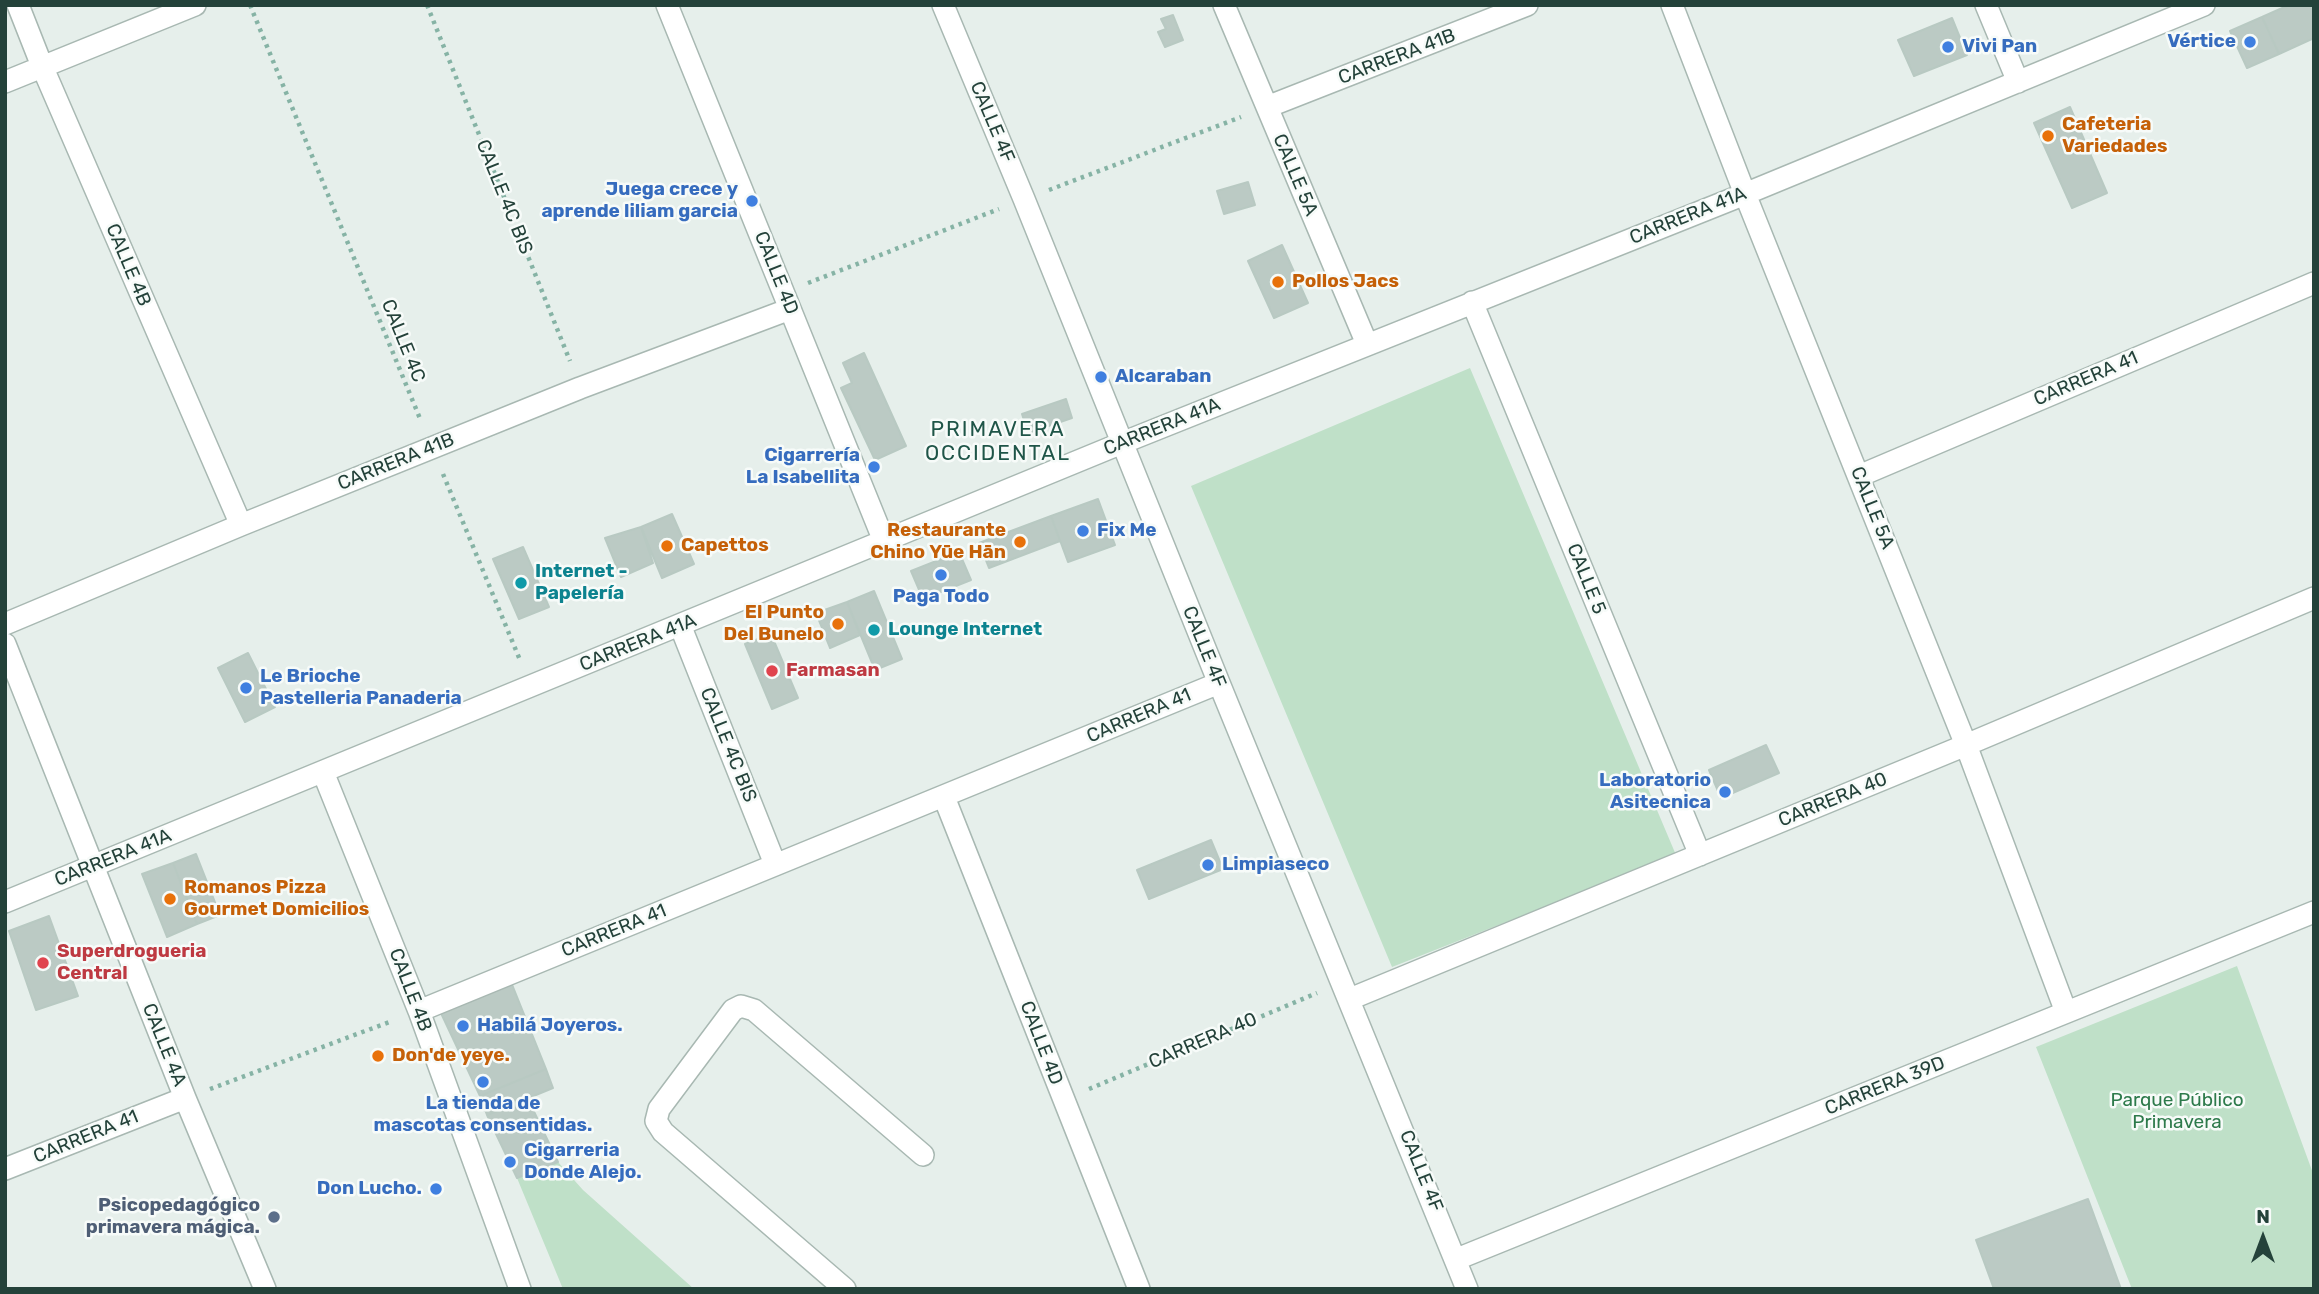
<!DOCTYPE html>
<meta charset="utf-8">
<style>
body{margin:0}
#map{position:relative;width:2319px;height:1294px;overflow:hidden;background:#e6efeb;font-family:Rubik,sans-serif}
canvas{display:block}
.frame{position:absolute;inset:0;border:7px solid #24423a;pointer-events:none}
.north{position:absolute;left:2228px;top:1203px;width:70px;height:70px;-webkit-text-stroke:5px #f7fbf9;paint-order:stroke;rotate:0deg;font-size:19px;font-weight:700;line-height:28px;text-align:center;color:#24423a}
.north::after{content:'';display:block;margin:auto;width:24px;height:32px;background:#24423a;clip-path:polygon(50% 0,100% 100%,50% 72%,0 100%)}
</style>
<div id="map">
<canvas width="2319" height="1294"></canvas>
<div class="frame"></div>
<div class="north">N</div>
</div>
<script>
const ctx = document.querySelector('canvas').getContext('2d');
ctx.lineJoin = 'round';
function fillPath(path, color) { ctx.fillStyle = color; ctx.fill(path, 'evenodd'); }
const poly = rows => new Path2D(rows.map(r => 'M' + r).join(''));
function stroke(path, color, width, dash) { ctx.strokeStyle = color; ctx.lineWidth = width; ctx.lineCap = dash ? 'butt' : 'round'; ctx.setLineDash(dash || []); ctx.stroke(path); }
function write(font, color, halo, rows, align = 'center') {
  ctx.font = font + ' Rubik,sans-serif'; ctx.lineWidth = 5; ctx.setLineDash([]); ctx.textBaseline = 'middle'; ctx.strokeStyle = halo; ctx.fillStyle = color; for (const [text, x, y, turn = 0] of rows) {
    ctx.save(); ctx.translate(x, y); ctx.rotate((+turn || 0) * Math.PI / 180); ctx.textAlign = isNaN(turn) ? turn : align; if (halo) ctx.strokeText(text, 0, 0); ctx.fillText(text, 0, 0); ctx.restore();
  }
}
const green = poly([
 [1470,368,1676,855,1392,967,1191,486],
 [2237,966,2314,1176,2314,1289,2132,1289,2036,1047],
 [558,1162,583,1190,694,1289,563,1289,517,1178]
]);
const building = poly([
 [2289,5,2314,5,2314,38,2279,54,2262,17,2289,5],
 [1173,15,1183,40,1165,47,1158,32,1166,29,1161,19,1173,15],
 [2262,17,2279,54,2247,68,2230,31,2262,17],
 [1952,18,1967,55,1914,76,1898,40,1952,18],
 [2070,107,2107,193,2072,208,2034,123,2070,107],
 [1248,182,1255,205,1224,214,1217,191,1248,182],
 [1282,245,1308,303,1274,318,1248,261,1282,245],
 [864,353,906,446,875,460,841,388,852,383,843,363,864,353],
 [1066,399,1072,418,1028,433,1022,414,1066,399],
 [1098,499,1115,545,1068,562,1051,516,1098,499],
 [672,514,694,564,662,578,641,527,672,514],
 [1051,516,1060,541,989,568,979,543,1051,516],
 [641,527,653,563,621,577,605,538,641,527],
 [523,547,549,607,519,619,493,559,523,547],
 [959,552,971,580,923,599,911,571,959,552],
 [874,591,902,659,875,670,847,602,874,591],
 [847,602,860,635,830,648,816,613,847,602],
 [771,634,798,698,772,709,745,644,771,634],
 [248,653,275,707,245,722,218,668,248,653],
 [1766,745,1779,773,1721,798,1709,770,1766,745],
 [1211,840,1223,869,1149,899,1137,870,1211,840],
 [196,854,220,915,197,924,173,863,196,854],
 [173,863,197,924,167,937,142,874,173,863],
 [49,916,78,996,36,1010,9,931,49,916],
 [511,982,546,1069,480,1096,440,1011,511,982],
 [546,1069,553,1088,487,1115,480,1096,546,1069],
 [528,1099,558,1162,517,1178,487,1115,528,1099],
 [2088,1199,2121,1289,1994,1289,1976,1240,2088,1199]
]);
const path = poly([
 [250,5,421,421],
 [427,5,570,361],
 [1049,190,1241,117],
 [808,283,999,209],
 [443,474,520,660],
 [210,1089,392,1021],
 [1089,1089,1317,993]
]);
const minor = poly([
 [18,5,42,66,241,525],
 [667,5,884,541],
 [943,5,1024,199,1219,683,1467,1289],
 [1224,5,1367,344],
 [1672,5,1745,194,1966,745,2066,1012],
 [1986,5,2018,82],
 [5,82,195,5],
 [1267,107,1527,5],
 [1472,302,1700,855],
 [1859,476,2314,283],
 [5,624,241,525,580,388,790,309],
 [680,625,775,864],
 [5,644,185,1098,265,1289],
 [323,772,419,1011,520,1289],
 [944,797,1139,1289],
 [5,902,1122,443,1745,194,2204,5],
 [1350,999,1966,745,2314,598],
 [419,1011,1219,683],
 [5,1169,185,1098],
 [1457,1259,2314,912],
 [845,1289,663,1132,656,1121,659,1109,733,1010,741,1006,754,1010,923,1155]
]);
const markers = [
 [2250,42,7,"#3f7fe0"],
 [1948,47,7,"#3f7fe0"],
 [2048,136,7,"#e8710a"],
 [752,201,7,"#3f7fe0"],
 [1278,282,7,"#e8710a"],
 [1101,377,7,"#3f7fe0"],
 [874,467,7,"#3f7fe0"],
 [1083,531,7,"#3f7fe0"],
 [1020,542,7,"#e8710a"],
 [667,546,7,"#e8710a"],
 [941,575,7,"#3f7fe0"],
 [521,583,7,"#0f9aa8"],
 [838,624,7,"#e8710a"],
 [874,630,7,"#0f9aa8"],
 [772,671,7,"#e0444e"],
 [246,688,7,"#3f7fe0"],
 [1725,792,7,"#3f7fe0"],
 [1208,865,7,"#3f7fe0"],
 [170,899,7,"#e8710a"],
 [43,963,7,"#e0444e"],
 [463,1026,7,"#3f7fe0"],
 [378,1056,7,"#e8710a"],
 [483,1082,7,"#3f7fe0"],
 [510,1162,7,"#3f7fe0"],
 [436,1189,7,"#3f7fe0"],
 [274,1217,7,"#5c6f8a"]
];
const shopNames = [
 ["Vértice",2236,42,"right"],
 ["Vivi Pan",1962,47],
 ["Juega crece y",738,190,"right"],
 ["aprende liliam garcia",738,212,"right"],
 ["Alcaraban",1115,377],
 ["Cigarrería",860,456,"right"],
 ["La Isabellita",860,478,"right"],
 ["Fix Me",1097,531],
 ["Paga Todo",941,597,"center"],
 ["Le Brioche",260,677],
 ["Pastelleria Panaderia",260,699],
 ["Laboratorio",1711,781,"right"],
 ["Asitecnica",1711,803,"right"],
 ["Limpiaseco",1222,865],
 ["Habilá Joyeros.",477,1026],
 ["La tienda de",483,1104,"center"],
 ["mascotas consentidas.",483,1126,"center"],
 ["Cigarreria",524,1151],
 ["Donde Alejo.",524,1173],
 ["Don Lucho.",422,1189,"right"]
];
const streetNames = [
 ["CARRERA 41B",1397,57,-21],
 ["CALLE 4F",992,122,67],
 ["CALLE 5A",1295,175,67],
 ["CALLE 4C BIS",504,197,68],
 ["CARRERA 41A",1688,216,-22],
 ["CALLE 4B",128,265,67],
 ["CALLE 4D",776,273,68],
 ["CALLE 4C",403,341,68],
 ["CARRERA 41",2086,379,-23],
 ["CARRERA 41A",1162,427,-22],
 ["CARRERA 41B",396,462,-22],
 ["CALLE 5A",1872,508,68],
 ["CALLE 5",1586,579,68],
 ["CARRERA 41A",638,643,-22],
 ["CALLE 4F",1204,647,68],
 ["CARRERA 41",1139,716,-23],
 ["CALLE 4C BIS",728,745,68],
 ["CARRERA 40",1833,800,-22],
 ["CARRERA 41A",113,858,-22],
 ["CARRERA 41",614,931,-22],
 ["CALLE 4B",410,990,69],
 ["CARRERA 40",1203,1041,-23],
 ["CALLE 4D",1041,1043,69],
 ["CALLE 4A",164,1045,68],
 ["CARRERA 39D",1885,1086,-22],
 ["CARRERA 41",86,1137,-22],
 ["CALLE 4F",1421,1171,68]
];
const foodNames = [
 ["Cafeteria",2062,125],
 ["Variedades",2062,147],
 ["Pollos Jacs",1292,282],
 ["Restaurante",1006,531,"right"],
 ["Chino Yūe Hān",1006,553,"right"],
 ["Capettos",681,546],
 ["El Punto",824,613,"right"],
 ["Del Bunelo",824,635,"right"],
 ["Romanos Pizza",184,888],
 ["Gourmet Domicilios",184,910],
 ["Don'de yeye.",392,1056]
];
const cultureNames = [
 ["Internet -",535,572],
 ["Papelería",535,594],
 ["Lounge Internet",888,630]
];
const healthNames = [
 ["Farmasan",786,671],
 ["Superdrogueria",57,952],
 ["Central",57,974]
];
const parkNames = [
 ["Parque Público",2177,1101],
 ["Primavera",2177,1123]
];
const serviceNames = [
 ["Psicopedagógico",260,1206],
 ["primavera mágica.",260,1228]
];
const neighbourhoodNames = [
 ["PRIMAVERA",998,430],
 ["OCCIDENTAL",998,454]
];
fillPath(green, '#bfe0c8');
fillPath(building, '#bbcac4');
stroke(building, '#b8c9c2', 2);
stroke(minor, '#a8b8b2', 24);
stroke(path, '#86b3a5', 4.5, [3.5, 5]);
stroke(minor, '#fff', 21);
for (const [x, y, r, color] of markers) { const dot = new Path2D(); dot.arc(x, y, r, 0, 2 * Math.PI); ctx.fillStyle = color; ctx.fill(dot); stroke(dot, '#f7fbf9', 2.5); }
write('bold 19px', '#366cbe', '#f7fbf9', shopNames, 'left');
write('19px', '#24423a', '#f7fbf9', streetNames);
write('bold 19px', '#c56008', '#f7fbf9', foodNames, 'left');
write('bold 19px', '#0d838f', '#f7fbf9', cultureNames, 'left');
write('bold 19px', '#be3a42', '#f7fbf9', healthNames, 'left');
write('19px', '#2d7a4b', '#f7fbf9', parkNames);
write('bold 19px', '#4e5e75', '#f7fbf9', serviceNames, 'right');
ctx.letterSpacing = '2px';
write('21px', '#1f5548', '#f7fbf9', neighbourhoodNames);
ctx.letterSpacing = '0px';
</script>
